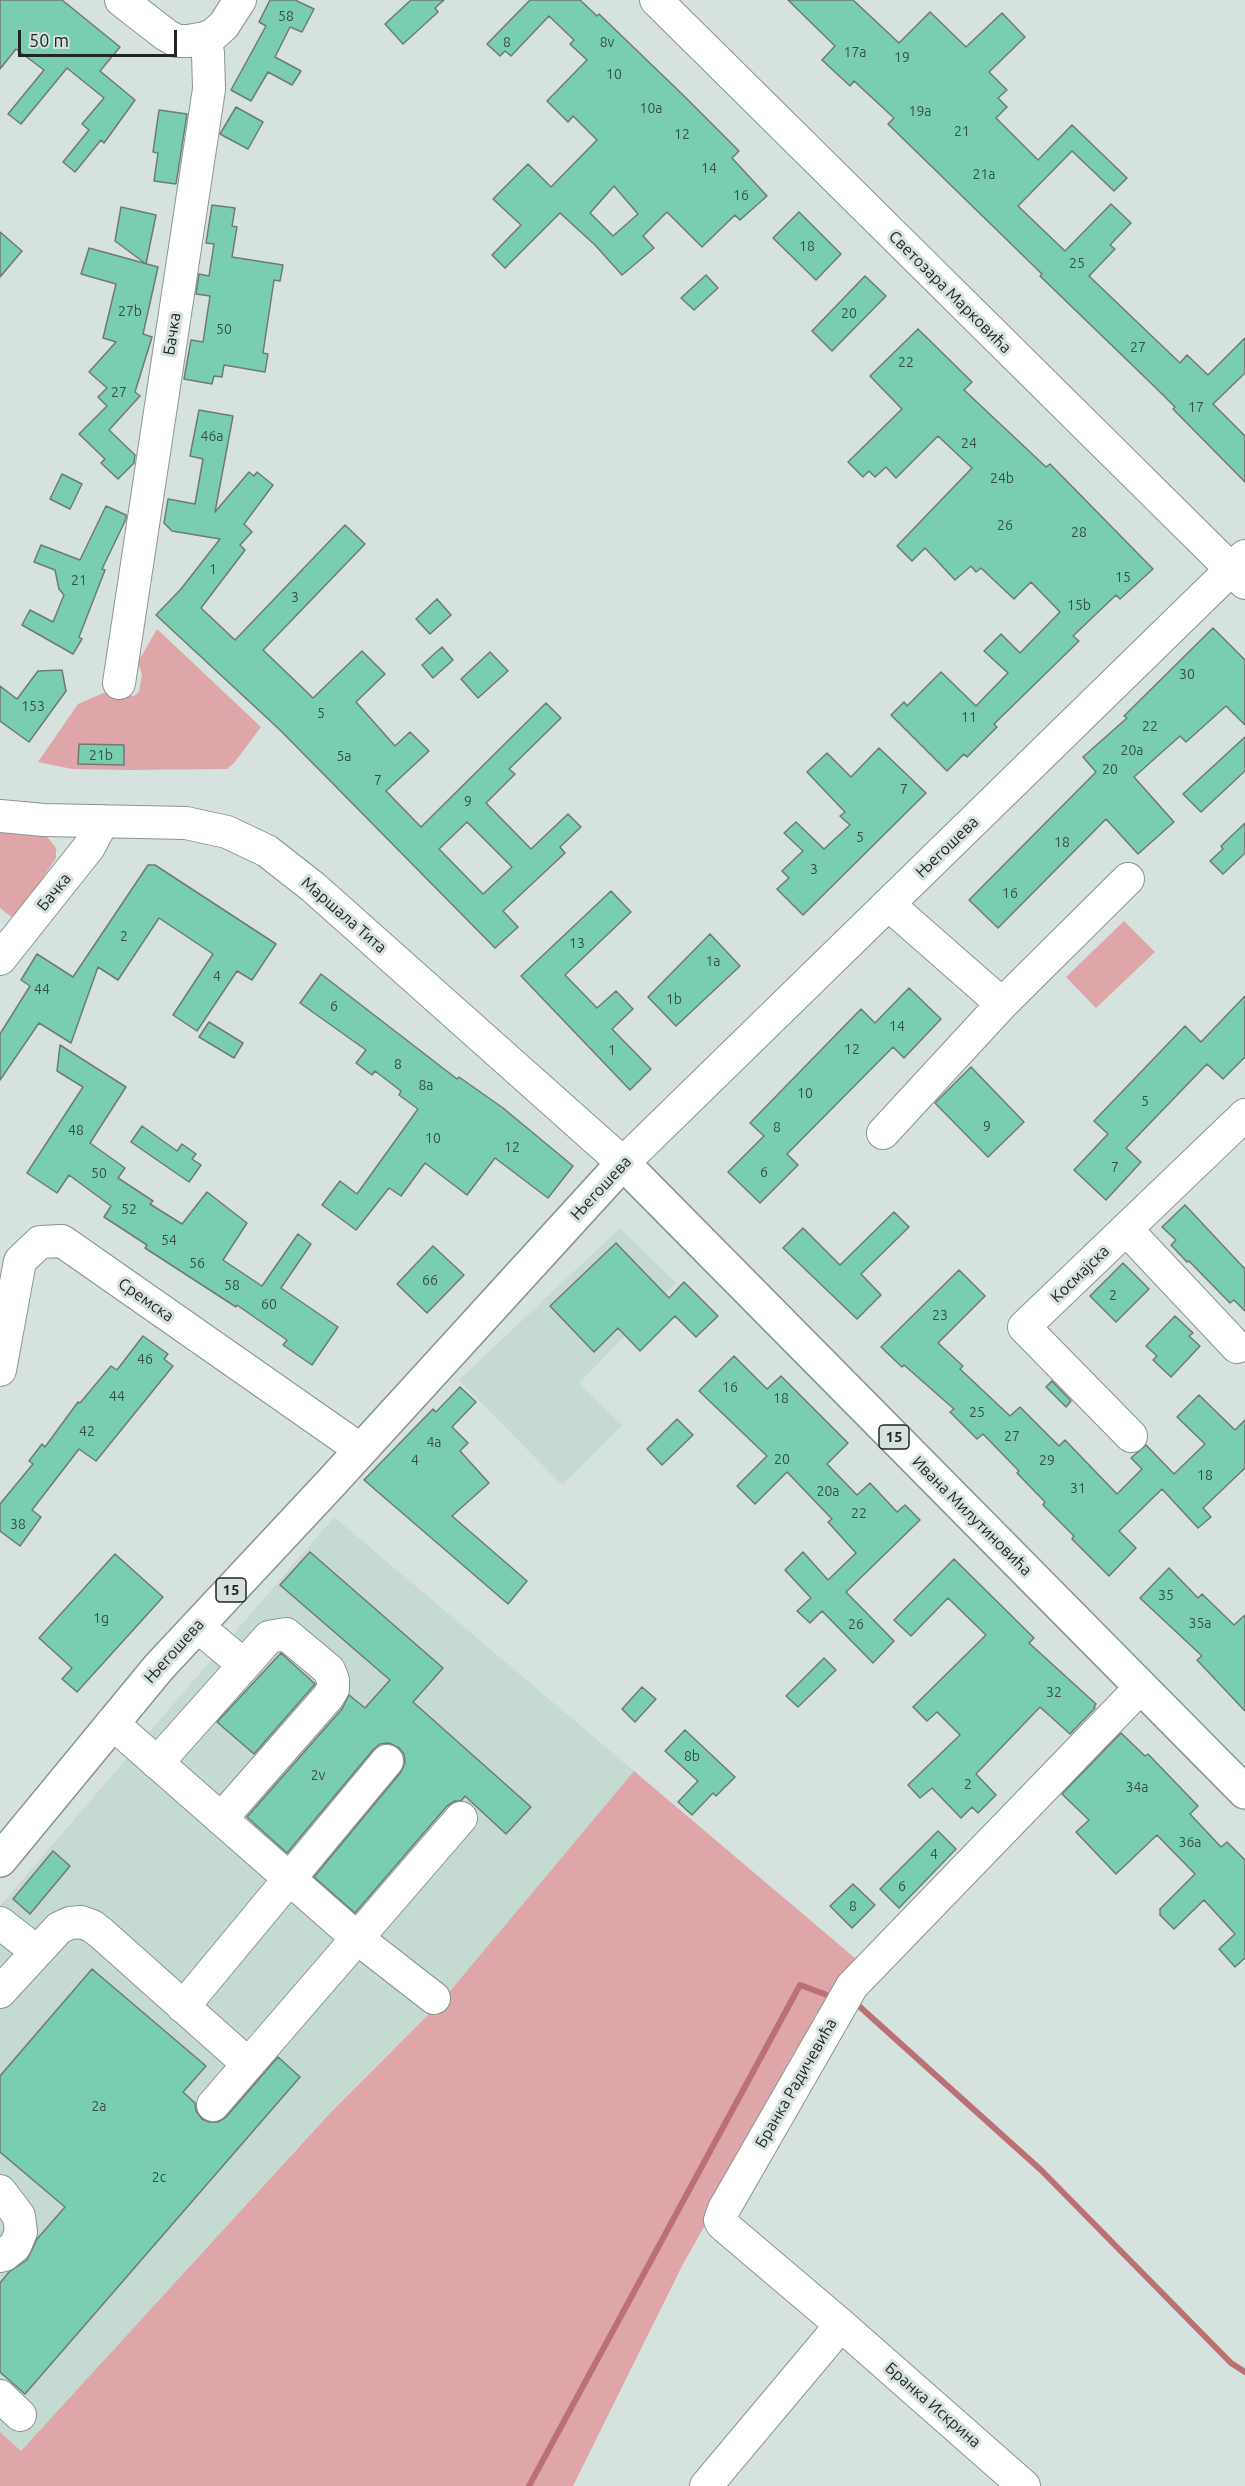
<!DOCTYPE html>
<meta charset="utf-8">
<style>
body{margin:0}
#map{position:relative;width:1245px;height:2486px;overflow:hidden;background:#d6e2dd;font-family:Ubuntu,sans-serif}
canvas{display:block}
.scale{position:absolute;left:18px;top:30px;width:159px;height:27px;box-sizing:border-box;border:3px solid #212624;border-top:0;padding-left:8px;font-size:18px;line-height:21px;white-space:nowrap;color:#212624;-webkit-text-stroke:4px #d6e2dd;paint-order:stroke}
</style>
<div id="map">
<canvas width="1245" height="2486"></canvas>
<div class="scale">50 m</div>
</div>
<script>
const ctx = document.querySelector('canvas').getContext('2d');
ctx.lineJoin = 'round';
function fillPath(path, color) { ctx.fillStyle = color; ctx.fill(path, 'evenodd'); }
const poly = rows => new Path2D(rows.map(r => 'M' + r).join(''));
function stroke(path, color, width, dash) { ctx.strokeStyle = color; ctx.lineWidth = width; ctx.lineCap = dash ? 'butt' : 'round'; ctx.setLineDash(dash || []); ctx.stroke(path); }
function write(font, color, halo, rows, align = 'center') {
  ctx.font = font + ' Ubuntu,sans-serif'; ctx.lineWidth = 6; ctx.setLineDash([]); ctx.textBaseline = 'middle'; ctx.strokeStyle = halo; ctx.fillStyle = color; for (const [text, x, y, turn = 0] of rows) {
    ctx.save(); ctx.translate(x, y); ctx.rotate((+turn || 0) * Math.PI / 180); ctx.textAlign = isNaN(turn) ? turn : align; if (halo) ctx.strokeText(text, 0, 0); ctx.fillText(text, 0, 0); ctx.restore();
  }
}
const built = poly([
 [620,1228,676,1283,579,1383,622,1425,562,1485,459,1380],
 [334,1517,634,1771,440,2003,330,2112,21,2452,0,2432,0,1906]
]);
const green = poly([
 [157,629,261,727,234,763,227,769,128,770,72,769,38,762,78,704,106,692,134,696,139,692,142,675,138,662],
 [0,830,45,834,56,848,56,858,15,920,0,908],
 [1124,921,1155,952,1096,1008,1066,977],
 [634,1771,856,1959,683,2264,573,2486,0,2486,0,2432,21,2451,331,2112,440,2003]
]);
const stream = poly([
 [860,2007,1041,2170,1231,2363,1245,2372],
 [529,2486,800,1985,827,1995]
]);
const building = poly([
 [0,0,62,0,120,47,100,71,135,100,104,143,101,140,75,172,63,162,89,130,82,124,104,98,67,68,21,124,8,114,44,70,16,49,0,69,0,0],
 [270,0,295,0,314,9,302,32,290,27,275,57,301,71,292,85,268,72,251,101,231,90,266,26,259,22,270,0],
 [411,0,444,0,435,8,438,12,403,44,385,24,411,0],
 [530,0,580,0,597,16,599,14,682,94,739,151,732,158,767,196,740,220,735,215,702,247,667,212,643,236,654,248,622,275,595,245,560,213,505,268,492,255,521,225,493,199,528,164,551,187,597,140,573,116,568,122,547,101,587,60,570,44,574,40,549,16,511,56,505,51,500,56,487,44,530,0],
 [614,186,638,214,613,236,590,213,614,186],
 [788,0,853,0,899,43,930,12,966,47,1002,13,1025,37,989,72,1007,90,998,98,1007,107,996,118,1038,160,1072,125,1127,178,1114,191,1072,151,1018,206,1065,251,1111,204,1131,223,1110,245,1115,249,1089,276,1180,363,1187,355,1208,375,1245,338,1245,373,1213,404,1245,436,1245,482,1173,409,1175,407,1156,388,1040,276,1042,274,888,124,894,118,854,81,850,86,822,60,835,46,788,0],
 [236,107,263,122,248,149,220,134,236,107],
 [159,110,187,114,176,184,154,181,158,153,153,152,159,110],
 [212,205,235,208,232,226,237,227,232,257,283,265,280,281,274,280,263,353,268,354,265,372,224,365,222,377,214,376,212,384,184,379,191,340,203,342,210,296,196,294,199,274,209,276,214,244,206,243,212,205],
 [121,207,156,215,146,264,115,241,121,207],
 [799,212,841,254,816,280,773,238,799,212],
 [0,232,22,251,0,277,0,232],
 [89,248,158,267,143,334,152,337,135,392,140,396,109,430,135,455,134,463,118,479,101,463,105,459,79,434,107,406,98,397,107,388,89,372,116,342,103,338,116,284,81,274,89,248],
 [706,275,718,288,694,310,681,298,706,275],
 [865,276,886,296,832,351,812,331,865,276],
 [918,329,972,382,964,390,1046,467,1050,464,1153,569,1120,599,1116,595,1073,636,1079,641,994,724,997,727,967,757,964,754,947,771,891,715,904,702,907,706,941,672,976,706,1008,673,984,651,1001,634,1020,653,1060,612,1031,582,1014,599,981,568,976,572,971,566,955,580,925,548,912,561,897,546,972,468,938,436,896,478,886,467,875,477,869,471,863,477,848,462,902,409,870,376,918,329],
 [199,410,233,416,215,512,249,472,254,476,257,472,273,485,244,524,252,532,240,545,245,550,201,608,235,640,345,525,365,544,263,650,313,698,362,651,385,674,356,702,395,746,410,732,429,751,386,791,421,827,546,703,561,718,509,769,515,774,486,803,531,849,568,814,581,827,560,847,565,853,503,911,518,927,495,948,280,730,156,615,181,589,220,539,172,531,164,523,168,499,195,504,203,459,190,456,199,410],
 [467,822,512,867,483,894,439,849,467,822],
 [62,474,82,484,70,509,50,499,62,474],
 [106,506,126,515,126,519,102,569,105,570,79,637,82,639,73,654,22,625,30,610,53,622,64,595,59,589,55,570,34,562,41,545,80,560,106,506],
 [437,599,451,615,430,634,416,619,437,599],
 [1213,628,1245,660,1245,725,1226,706,1186,742,1180,736,1134,777,1174,822,1138,854,1106,819,998,928,969,900,1096,772,1083,757,1127,718,1124,716,1213,628],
 [442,647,453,660,433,678,422,665,442,647],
 [490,652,508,671,478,698,461,679,490,652],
 [62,670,66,691,29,742,0,721,0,686,17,699,38,671,62,670],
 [1245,737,1245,771,1201,812,1183,794,1245,737],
 [79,744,124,745,124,765,78,764,79,744],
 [879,748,926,793,803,915,777,889,789,878,782,871,803,851,784,833,796,822,824,849,850,825,840,816,845,812,807,772,827,753,851,777,879,748],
 [1245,823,1245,853,1223,874,1210,861,1223,849,1221,846,1245,823],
 [148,865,155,865,276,944,252,980,237,971,197,1031,173,1015,213,954,159,918,118,980,98,967,71,1043,39,1023,0,1080,0,1034,30,986,21,980,37,954,73,977,148,865],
 [611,891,631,912,565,975,597,1008,616,991,633,1009,612,1029,651,1069,630,1090,521,976,611,891],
 [710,934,740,966,676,1026,648,997,710,934],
 [321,974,457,1079,459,1077,503,1108,573,1166,548,1198,495,1158,467,1195,425,1163,401,1196,389,1188,356,1230,322,1205,340,1181,357,1194,418,1109,399,1095,401,1091,375,1071,372,1075,356,1063,366,1050,300,1003,321,974],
 [909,988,941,1019,904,1058,893,1047,787,1154,798,1165,760,1203,728,1172,764,1136,750,1123,861,1009,875,1023,909,988],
 [1245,996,1245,1057,1223,1079,1207,1064,1126,1148,1141,1162,1106,1200,1074,1170,1108,1134,1094,1121,1185,1026,1201,1042,1245,996],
 [209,1022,243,1043,234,1058,199,1037,209,1022],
 [60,1045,126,1087,90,1143,125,1168,118,1178,153,1201,150,1204,182,1224,207,1192,247,1223,223,1260,262,1286,298,1234,311,1244,281,1288,338,1327,312,1365,283,1345,287,1340,237,1305,236,1307,145,1248,147,1245,104,1217,111,1206,69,1175,57,1193,27,1173,83,1087,57,1071,60,1045],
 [971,1067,1024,1122,988,1157,935,1103,971,1067],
 [142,1126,177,1151,182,1144,196,1154,192,1159,201,1165,189,1182,131,1142,142,1126],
 [1185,1205,1245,1269,1245,1311,1234,1300,1230,1303,1189,1261,1187,1262,1171,1245,1176,1240,1162,1227,1185,1205],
 [894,1212,909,1227,861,1274,881,1295,857,1319,783,1248,803,1228,840,1265,894,1212],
 [616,1243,669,1298,684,1282,718,1316,696,1337,675,1316,640,1351,618,1328,594,1352,550,1306,616,1243],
 [433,1246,464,1275,427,1313,397,1284,433,1246],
 [1123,1263,1149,1289,1116,1322,1090,1296,1123,1263],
 [959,1270,985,1296,938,1343,963,1366,960,1369,1010,1416,1020,1407,1059,1446,1065,1440,1117,1494,1142,1469,1131,1458,1146,1445,1174,1474,1205,1444,1177,1417,1199,1395,1235,1430,1245,1420,1245,1468,1203,1508,1211,1517,1198,1528,1162,1489,1119,1531,1136,1548,1109,1576,1072,1539,1074,1536,1043,1505,1045,1502,1017,1473,1019,1471,983,1434,977,1439,950,1412,954,1409,904,1365,902,1367,881,1347,959,1270],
 [1175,1316,1193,1333,1189,1336,1200,1346,1171,1377,1153,1360,1157,1356,1146,1346,1175,1316],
 [143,1336,168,1354,164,1359,173,1366,96,1461,79,1449,32,1510,41,1517,20,1546,0,1531,0,1504,33,1464,29,1461,42,1444,45,1447,78,1402,80,1403,111,1366,117,1370,143,1336],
 [734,1356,767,1389,781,1376,848,1443,827,1464,857,1495,870,1483,897,1512,905,1505,920,1520,846,1592,894,1641,873,1663,822,1611,810,1623,797,1611,811,1598,785,1570,803,1552,828,1580,856,1553,828,1522,832,1519,787,1472,755,1504,737,1486,767,1456,699,1391,734,1356],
 [1052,1381,1071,1401,1066,1407,1046,1387,1052,1381],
 [460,1387,476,1402,452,1427,468,1443,460,1451,489,1483,452,1516,527,1581,508,1604,364,1480,433,1409,436,1412,460,1387],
 [677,1419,693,1435,662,1465,647,1449,677,1419],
 [310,1552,443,1668,413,1702,531,1807,506,1834,465,1796,461,1801,455,1801,447,1806,355,1913,314,1877,401,1772,405,1763,404,1754,399,1748,389,1743,380,1744,373,1750,287,1853,247,1817,342,1709,349,1695,365,1708,390,1680,280,1585,310,1552],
 [115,1554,163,1597,77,1692,62,1679,72,1668,39,1638,115,1554],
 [954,1559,1034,1638,1029,1643,1096,1704,1094,1707,1095,1708,1070,1734,1040,1707,976,1774,996,1795,978,1813,972,1807,961,1818,932,1788,920,1798,908,1785,960,1735,937,1712,927,1721,913,1707,986,1635,948,1598,911,1636,894,1620,954,1559],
 [1169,1568,1198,1598,1202,1594,1234,1625,1245,1615,1245,1711,1197,1660,1202,1656,1140,1598,1169,1568],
 [281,1653,315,1684,254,1754,217,1722,281,1653],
 [824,1658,836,1670,798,1707,786,1696,824,1658],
 [642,1687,656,1699,635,1722,622,1709,642,1687],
 [685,1730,735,1777,716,1796,713,1793,692,1815,678,1802,698,1781,665,1751,685,1730],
 [1121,1733,1145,1756,1148,1754,1198,1806,1190,1814,1221,1847,1227,1842,1245,1860,1245,1958,1235,1967,1219,1949,1235,1934,1204,1900,1174,1929,1160,1915,1160,1909,1195,1874,1157,1835,1116,1874,1076,1832,1089,1820,1062,1794,1121,1733],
 [938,1831,956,1849,899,1908,880,1889,938,1831],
 [53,1851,70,1866,30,1914,13,1899,53,1851],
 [853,1884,875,1905,852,1928,830,1906,853,1884],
 [92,1969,206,2066,183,2092,195,2103,196,2111,202,2119,209,2122,218,2122,226,2117,278,2057,300,2077,25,2394,0,2372,0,2283,9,2272,27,2260,37,2239,65,2207,0,2152,0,2076,92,1969]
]);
const minor = poly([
 [121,0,166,35,177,41,188,41,205,38,214,34,224,25,240,0],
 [656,0,1245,583],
 [119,683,209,89,208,53,205,38],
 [0,816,44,820,186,823,227,832,267,851,313,887,623,1163,1245,556],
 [888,904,1002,1004,1128,879],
 [0,959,89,847,103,821],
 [883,1133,1002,1004],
 [1126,1229,1237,1347],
 [0,1370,20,1261,40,1242,62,1241,361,1450],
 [1131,1436,1024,1327,1245,1115],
 [197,1626,244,1665],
 [112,1723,357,1938,434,1998],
 [157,1763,269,1637,286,1634,329,1670,333,1680,333,1689,328,1697,221,1819],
 [0,1923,36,1951],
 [0,1992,59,1928,70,1923,81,1922,92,1926,101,1933,248,2064],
 [183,2007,387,1761],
 [213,2105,461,1818],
 [0,2191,19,2216,21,2232,15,2246,4,2255,0,2256],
 [841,2325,1024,2486],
 [0,2396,20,2415],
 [706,2486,841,2325,722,2224,720,2220,724,2209,852,1986,1141,1687]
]);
const major = poly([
 [0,1860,159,1667,331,1483,623,1163,1245,1792]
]);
const numberNames = [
 ["58",286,16],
 ["8",507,42],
 ["8v",607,42],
 ["17a",855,52],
 ["19",902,57],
 ["10",614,74],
 ["10a",651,108],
 ["19a",920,111],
 ["21",962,131],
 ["12",682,134],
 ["14",709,168],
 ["21a",984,174],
 ["16",741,195],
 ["18",807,246],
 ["25",1077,263],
 ["27b",130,311],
 ["20",849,313],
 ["50",224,329],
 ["27",1138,347],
 ["22",906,362],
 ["27",119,392],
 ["17",1196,407],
 ["46a",212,436],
 ["24",969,443],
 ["24b",1002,478],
 ["26",1005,525],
 ["28",1079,532],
 ["1",213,569],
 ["15",1123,577],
 ["21",79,580],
 ["3",295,597],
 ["15b",1079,605],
 ["30",1187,674],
 ["153",33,706],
 ["5",321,713],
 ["11",969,717],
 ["22",1150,726],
 ["20a",1132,750],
 ["21b",101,755],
 ["5a",344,756],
 ["20",1110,769],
 ["7",378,780],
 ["7",904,789],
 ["9",468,801],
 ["5",860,837],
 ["18",1062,842],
 ["3",814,869],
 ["16",1010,893],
 ["2",124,936],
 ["13",577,943],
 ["1a",713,961],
 ["4",217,976],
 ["44",42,989],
 ["1b",674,999],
 ["6",334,1006],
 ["14",897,1026],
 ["12",852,1049],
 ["1",612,1050],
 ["8",398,1064],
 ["8a",426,1085],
 ["10",805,1093],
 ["5",1145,1101],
 ["9",987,1126],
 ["8",777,1127],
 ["48",76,1130],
 ["10",433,1138],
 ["12",512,1147],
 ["7",1115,1167],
 ["6",764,1172],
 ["50",99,1173],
 ["52",129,1209],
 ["54",169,1240],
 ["56",197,1263],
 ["66",430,1280],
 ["58",232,1285],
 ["2",1113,1295],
 ["60",269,1304],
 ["23",940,1315],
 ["46",145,1359],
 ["16",730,1387],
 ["44",117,1396],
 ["18",781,1398],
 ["25",977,1412],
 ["42",87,1431],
 ["27",1012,1436],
 ["4a",434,1442],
 ["20",782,1459],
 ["4",415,1460],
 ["29",1047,1460],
 ["18",1205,1475],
 ["31",1078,1488],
 ["20a",828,1491],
 ["22",859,1513],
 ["38",18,1524],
 ["35",1166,1595],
 ["1g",101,1618],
 ["35a",1200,1623],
 ["26",856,1624],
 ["32",1054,1692],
 ["8b",692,1756],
 ["2v",318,1775],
 ["2",968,1784],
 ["34a",1137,1787],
 ["36a",1190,1842],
 ["4",934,1854],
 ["6",902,1886],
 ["8",853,1906],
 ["2a",99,2106],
 ["2c",159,2177]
];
const shields = [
 [894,1437,30],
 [231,1590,30]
];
const shieldNames = [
 ["15",894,1437],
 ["15",231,1590]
];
const streetNames = [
 ["Светозара Марковића",950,292,45],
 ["Бачка",172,334,-81],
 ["Његошева",947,847,-44],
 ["Бачка",54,892,-51],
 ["Маршала Тита",344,915,41],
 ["Његошева",601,1188,-47],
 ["Космајска",1080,1274,-44],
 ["Сремска",146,1300,35],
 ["Ивана Милутиновића",972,1516,45],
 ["Његошева",174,1651,-48],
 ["Бранка Радичевића",796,2083,-60],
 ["Бранка Искрина",933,2405,41]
];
fillPath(built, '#c5dad1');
fillPath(green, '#dfa6aa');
stroke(stream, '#bb6f76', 6);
fillPath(building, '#79ceaf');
stroke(building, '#6f7a75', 1.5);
stroke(minor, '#89958f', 34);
stroke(major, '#89958f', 36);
stroke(minor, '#fff', 32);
stroke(major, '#fff', 33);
write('14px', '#375047', null, numberNames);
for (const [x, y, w] of shields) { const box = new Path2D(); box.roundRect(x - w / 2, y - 12, w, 24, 4.5); ctx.fillStyle = '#d6e2dd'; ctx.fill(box); stroke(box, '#212624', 1.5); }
write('bold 15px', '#212624', null, shieldNames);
write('16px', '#212624', '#d6e2dd', streetNames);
</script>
